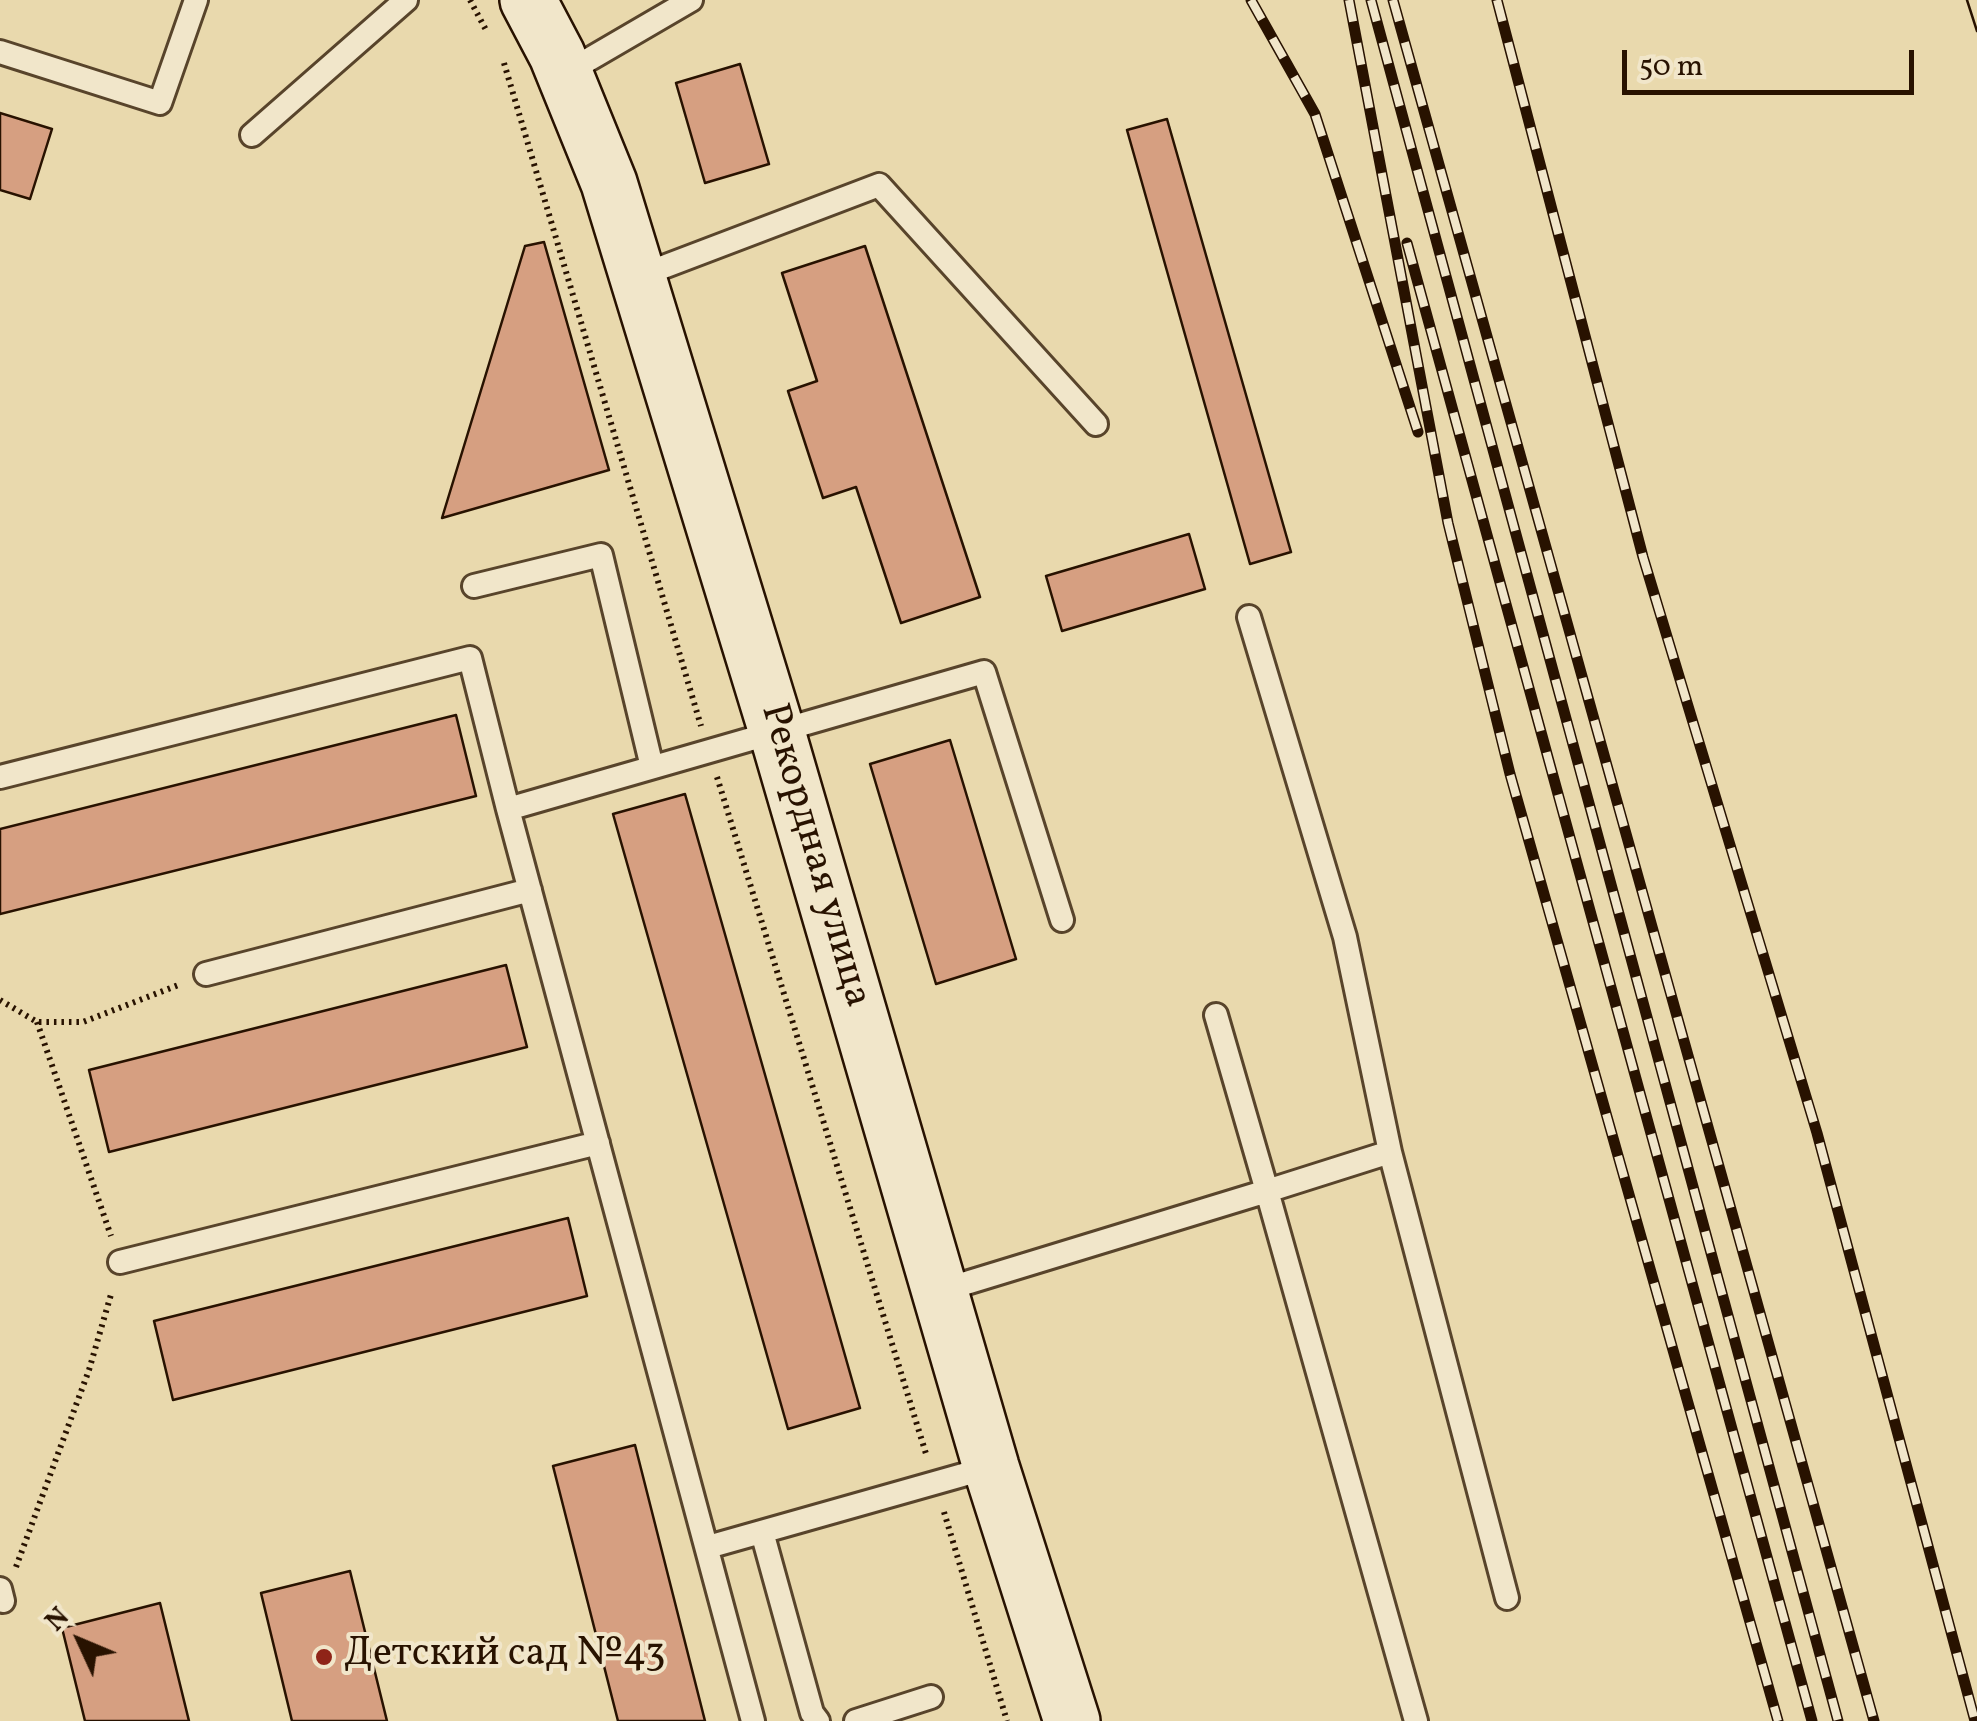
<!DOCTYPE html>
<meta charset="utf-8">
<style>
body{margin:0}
#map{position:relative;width:1977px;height:1721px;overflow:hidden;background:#e9d9ad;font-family:Vollkorn,serif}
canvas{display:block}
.north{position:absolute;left:30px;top:1591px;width:100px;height:100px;-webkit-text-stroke:8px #f1e6ca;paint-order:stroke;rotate:314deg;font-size:28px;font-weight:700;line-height:40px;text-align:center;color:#281200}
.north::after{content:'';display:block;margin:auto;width:35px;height:45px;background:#281200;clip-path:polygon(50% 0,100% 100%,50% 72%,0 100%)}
.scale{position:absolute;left:1622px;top:50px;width:292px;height:45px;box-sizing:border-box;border:5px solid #281200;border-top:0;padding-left:12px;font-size:30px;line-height:35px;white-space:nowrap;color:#281200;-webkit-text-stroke:8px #f1e6ca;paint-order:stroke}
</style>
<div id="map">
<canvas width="1977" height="1721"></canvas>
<div class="north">N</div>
<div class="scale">50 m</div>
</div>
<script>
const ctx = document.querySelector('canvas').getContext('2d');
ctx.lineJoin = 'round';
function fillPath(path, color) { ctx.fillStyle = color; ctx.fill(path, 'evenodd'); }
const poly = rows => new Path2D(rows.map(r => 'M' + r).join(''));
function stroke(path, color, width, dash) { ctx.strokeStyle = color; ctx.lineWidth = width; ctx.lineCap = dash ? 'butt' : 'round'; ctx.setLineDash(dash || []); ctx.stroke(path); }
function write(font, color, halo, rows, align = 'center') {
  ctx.font = font + ' Vollkorn,serif'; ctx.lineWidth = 8; ctx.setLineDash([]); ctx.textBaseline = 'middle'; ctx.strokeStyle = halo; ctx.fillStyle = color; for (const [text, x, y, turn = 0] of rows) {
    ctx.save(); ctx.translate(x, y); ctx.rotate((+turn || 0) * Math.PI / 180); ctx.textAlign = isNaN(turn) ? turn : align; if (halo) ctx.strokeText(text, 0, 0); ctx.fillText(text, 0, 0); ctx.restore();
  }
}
const building = poly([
 [740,64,769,164,705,183,676,83,740,64],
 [0,113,52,129,30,199,0,190,0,113],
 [1167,119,1291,552,1250,564,1127,130,1167,119],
 [544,242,609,470,442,518,525,246,544,242],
 [865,246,980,597,901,623,856,487,823,498,788,391,817,381,782,273,865,246],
 [1189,534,1205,589,1062,631,1046,576,1189,534],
 [456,715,476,796,0,914,0,829,456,715],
 [950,740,1016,959,936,984,870,764,950,740],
 [685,794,860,1408,788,1429,613,814,685,794],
 [506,965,527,1047,109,1152,89,1070,506,965],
 [568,1218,587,1296,173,1400,154,1321,568,1218],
 [635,1445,705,1721,618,1721,553,1466,635,1445],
 [350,1571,387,1721,292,1721,261,1593,350,1571],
 [160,1603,189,1721,85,1721,62,1628,160,1603]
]);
const path = poly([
 [470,0,486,30],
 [504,63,701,726],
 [717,777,927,1457],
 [0,1000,37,1022,83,1022,181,984],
 [37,1022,111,1236],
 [944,1512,1007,1721],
 [16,1567,89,1370,112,1291]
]);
const lane = poly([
 [0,52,160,103,196,0],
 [564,74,691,0],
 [252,135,406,0],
 [637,277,879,185,1096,424],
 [474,586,601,555,652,767],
 [1249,617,1345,937,1390,1152],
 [0,777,470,658,508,809,984,672,1062,920],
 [508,809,753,1721],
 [206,974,530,890],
 [1216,1015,1267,1191,1390,1152,1507,1598],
 [120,1262,598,1143],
 [940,1291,1267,1191,1416,1721],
 [762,1532,812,1713,818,1721],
 [708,1547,991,1467],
 [0,1589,3,1601],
 [856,1721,931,1697]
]);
const secondary = poly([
 [528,0,557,55,609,183,777,732,991,1467,1072,1721]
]);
const tram = poly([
 [1967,0,1977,31]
]);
const rail = poly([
 [1251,0,1315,114,1418,432],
 [1349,0,1448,523,1510,774,1778,1721],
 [1371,0,1838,1721],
 [1393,0,1874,1721],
 [1497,0,1643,557,1817,1133,1975,1721],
 [1407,243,1812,1721]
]);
const markers = [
 [324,1657,10,"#8f2418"]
];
const streetNames = [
 ["Рекордная улица",813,856,74]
];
const poiNames = [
 ["Детский сад №43",344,1657]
];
fillPath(building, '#d69f81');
stroke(building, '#281200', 2.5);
stroke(lane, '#58442b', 28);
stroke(secondary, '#281200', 60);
stroke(path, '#281200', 6, [2.5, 5]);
stroke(lane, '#f1e6ca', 22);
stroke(secondary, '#f1e6ca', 55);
stroke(tram, '#281200', 2.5);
stroke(rail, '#281200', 11);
stroke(rail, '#f1e6ca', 8, [22]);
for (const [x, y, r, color] of markers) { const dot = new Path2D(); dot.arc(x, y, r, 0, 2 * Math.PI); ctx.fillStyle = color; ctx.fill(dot); stroke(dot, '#f1e6ca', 4); }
write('40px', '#281200', '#f1e6ca', streetNames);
write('40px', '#281200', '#f1e6ca', poiNames, 'left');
</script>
